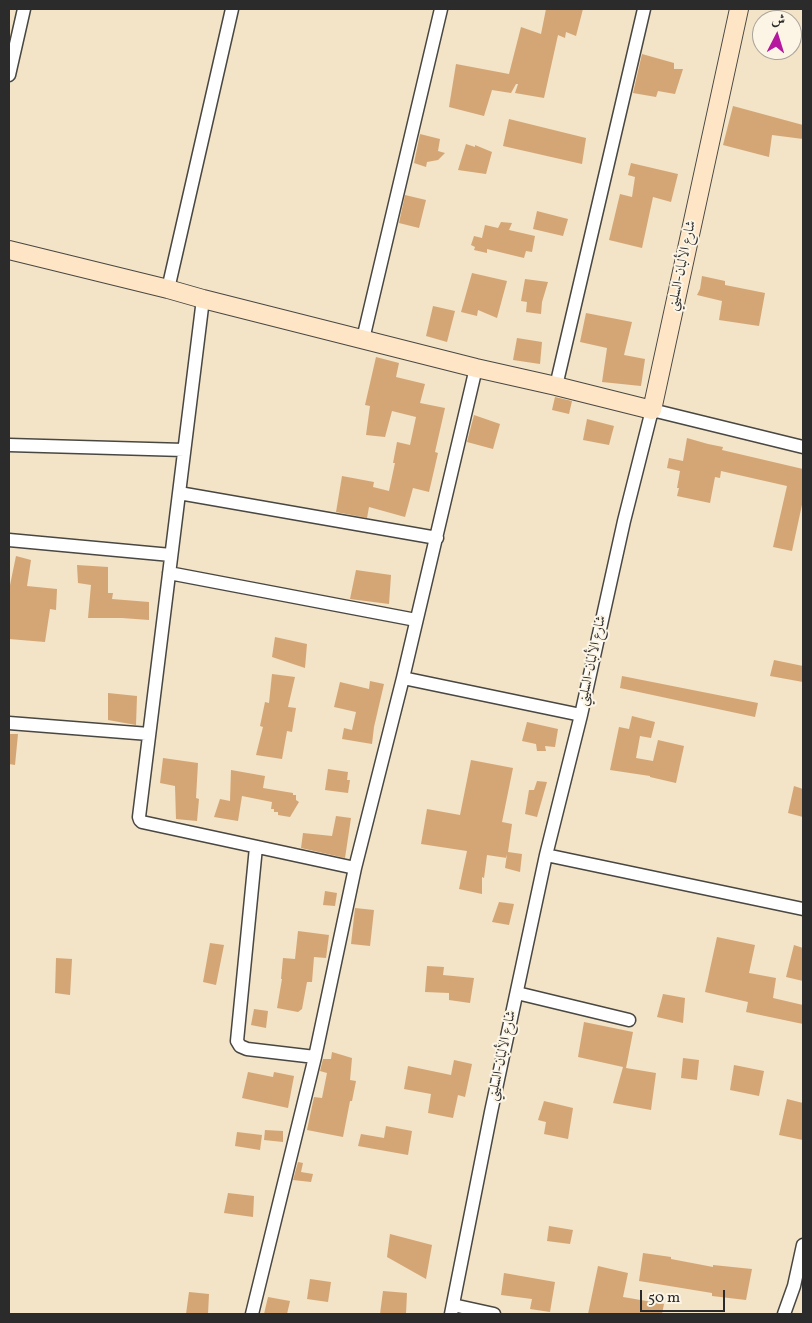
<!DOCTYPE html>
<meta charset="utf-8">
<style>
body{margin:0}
#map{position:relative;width:812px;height:1323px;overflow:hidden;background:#f3e3c7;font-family:Vollkorn,Amiri,serif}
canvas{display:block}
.frame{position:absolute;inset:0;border:10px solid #2b2b2b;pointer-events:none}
.north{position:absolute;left:752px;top:10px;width:50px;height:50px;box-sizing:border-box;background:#fcf5e5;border:1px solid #a8a49b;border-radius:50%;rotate:5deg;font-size:14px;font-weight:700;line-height:20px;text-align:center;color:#2b2b2b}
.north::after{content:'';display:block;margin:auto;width:18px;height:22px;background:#b5179e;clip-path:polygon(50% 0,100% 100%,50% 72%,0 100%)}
.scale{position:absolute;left:640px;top:1290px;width:85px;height:22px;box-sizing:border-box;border:2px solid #2b2b2b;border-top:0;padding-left:6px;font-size:15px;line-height:18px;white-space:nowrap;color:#2b2b2b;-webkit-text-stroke:4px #fcf5e5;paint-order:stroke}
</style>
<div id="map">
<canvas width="812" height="1323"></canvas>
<div class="frame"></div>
<div class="north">ش</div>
<div class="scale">50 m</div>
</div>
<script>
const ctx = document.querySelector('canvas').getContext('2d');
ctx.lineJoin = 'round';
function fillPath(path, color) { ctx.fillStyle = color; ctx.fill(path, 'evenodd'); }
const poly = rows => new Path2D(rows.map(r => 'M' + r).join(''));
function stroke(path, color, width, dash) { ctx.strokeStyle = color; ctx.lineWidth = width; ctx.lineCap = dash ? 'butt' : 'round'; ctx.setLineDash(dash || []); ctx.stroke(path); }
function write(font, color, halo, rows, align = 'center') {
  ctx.font = font + ' Vollkorn,Amiri,serif'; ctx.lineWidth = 4; ctx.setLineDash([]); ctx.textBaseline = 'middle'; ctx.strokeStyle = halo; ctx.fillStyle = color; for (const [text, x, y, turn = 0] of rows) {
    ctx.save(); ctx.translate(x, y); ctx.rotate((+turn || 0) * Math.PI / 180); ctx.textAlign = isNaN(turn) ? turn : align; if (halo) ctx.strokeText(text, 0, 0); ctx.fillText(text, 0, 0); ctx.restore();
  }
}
const building = poly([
 [546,9,583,9,576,36,566,32,565,38,558,35,544,98,515,93,518,84,516,84,511,93,492,90,484,116,449,107,456,64,509,74,521,27,541,34],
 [642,54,674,63,674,69,683,69,675,94,658,91,656,97,633,93],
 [733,106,803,125,803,139,772,135,769,157,723,145],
 [509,119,586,138,582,164,503,146],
 [420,134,440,139,438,151,445,153,438,160,427,162,426,167,414,163],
 [466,144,475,147,475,145,492,152,486,174,458,170],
 [631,163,678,174,671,202,653,197,642,248,609,240,620,194,632,197,635,177,628,175],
 [405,195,426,200,419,228,399,223],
 [537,211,568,219,563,236,533,229],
 [501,222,512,223,509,230,535,236,532,252,526,251,524,258,487,249,487,253,474,250,475,247,471,245,474,236,482,238,485,225,498,228],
 [472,273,507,281,497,318,478,310,477,316,461,312],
 [702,276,725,281,725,285,765,293,759,326,719,320,722,301,697,295,700,289],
 [525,279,548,282,542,302,541,314,526,312,527,302,521,301],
 [433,306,455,311,447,342,426,336],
 [586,313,632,322,624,355,645,359,641,386,602,382,607,348,580,342],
 [517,338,542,342,540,364,513,360],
 [376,357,399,363,396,377,425,384,420,403,445,408,435,452,438,453,429,492,413,488,405,517,369,507,367,518,336,512,342,476,374,482,373,487,389,491,395,463,393,463,397,442,410,445,416,417,392,411,385,437,366,435,370,406,365,405],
 [555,397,572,401,569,414,552,410],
 [474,415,500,424,493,449,467,442],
 [587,419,614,426,609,445,583,440],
 [687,438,708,444,723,447,722,450,803,469,803,500,792,551,773,547,787,486,721,471,720,478,715,477,710,503,677,496,679,488,677,488,680,471,667,468,669,458,683,461],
 [16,556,31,560,27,586,57,589,56,610,50,609,45,642,9,639,9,590],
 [77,565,108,567,108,593,113,593,112,599,149,602,149,620,122,618,88,618,91,585,78,583],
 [356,570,391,575,389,604,350,599],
 [275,637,307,644,305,668,272,657],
 [774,660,803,666,803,682,770,676],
 [272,674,295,677,288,707,296,708,292,732,287,731,282,759,256,755,263,727,260,726,265,702,269,703],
 [622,676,758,703,755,717,620,688],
 [370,681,384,684,374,727,372,744,342,739,344,728,352,730,356,712,334,707,340,682,369,689],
 [108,693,137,696,136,725,108,720],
 [632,716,655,722,651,738,640,736,636,758,653,761,658,740,684,746,676,783,650,777,650,776,610,770,619,727,629,729],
 [527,722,558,729,555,747,545,746,546,751,537,751,536,744,522,741],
 [9,734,18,734,15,765,9,764],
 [163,758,198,763,196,798,199,799,197,821,176,819,175,786,160,783],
 [471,760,513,768,502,822,512,824,508,852,522,854,520,872,505,868,507,854,507,858,487,855,484,878,482,877,482,894,459,889,467,851,421,844,427,809,460,815],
 [328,769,348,772,347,780,350,780,348,793,325,790],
 [231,770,265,776,263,788,293,793,293,795,296,795,296,800,299,802,290,817,278,815,278,812,274,812,274,809,271,809,272,802,242,796,238,821,214,817,220,799,230,801],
 [537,781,547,782,537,817,525,814,529,790,534,790],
 [794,786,803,789,803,817,788,813],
 [336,816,351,818,345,858,301,848,303,833,332,836],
 [325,891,337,893,335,906,323,905],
 [499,902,514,904,509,925,492,922],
 [355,908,374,910,370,946,351,944],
 [298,931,329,935,326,958,314,957,312,982,307,982,302,1009,298,1012,277,1008,282,979,281,979,283,958,295,959],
 [717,937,755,945,749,973,776,978,773,998,803,1005,803,1024,746,1012,748,1002,705,992],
 [210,943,224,945,216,985,203,982],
 [794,945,803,948,803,981,786,977],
 [56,958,72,959,70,995,55,993],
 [427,966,444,967,443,975,474,978,470,1003,449,1000,449,993,425,992],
 [663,994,685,998,683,1023,657,1017],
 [254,1009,268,1011,266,1028,251,1025],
 [584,1022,633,1032,626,1068,656,1073,651,1110,613,1103,623,1067,578,1057],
 [332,1052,352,1058,350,1080,356,1081,352,1101,350,1101,343,1137,307,1130,314,1097,322,1098,327,1073,320,1071,323,1059,331,1059],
 [683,1058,699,1060,697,1080,681,1078],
 [454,1060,472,1064,465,1097,458,1095,453,1118,428,1113,431,1094,404,1089,408,1066,451,1075],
 [734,1065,764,1071,759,1096,730,1090],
 [248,1072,273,1077,274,1072,294,1076,288,1108,242,1098],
 [787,1099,803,1103,803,1140,779,1135],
 [544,1101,573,1108,568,1139,544,1134,546,1122,538,1120],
 [386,1126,412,1131,408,1155,358,1146,361,1134,384,1138],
 [265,1130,283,1131,283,1142,264,1140],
 [237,1132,262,1135,260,1150,235,1146],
 [298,1162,303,1163,301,1172,313,1174,311,1182,293,1180],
 [228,1193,254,1196,253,1217,224,1213],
 [549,1226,573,1230,570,1244,547,1241],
 [390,1234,432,1245,426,1279,387,1257],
 [643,1253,671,1257,671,1259,713,1267,713,1265,752,1269,746,1300,712,1296,712,1293,639,1281],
 [598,1266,628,1273,623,1297,664,1304,662,1314,588,1314],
 [504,1273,555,1282,550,1312,530,1309,532,1299,501,1295],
 [310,1279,331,1282,328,1302,307,1299],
 [383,1291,407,1293,406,1314,380,1314],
 [189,1292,209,1294,208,1314,186,1314],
 [268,1297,290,1301,287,1314,264,1314]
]);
const street = poly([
 [9,75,24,9],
 [168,289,232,9],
 [203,299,139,817,140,820,142,822,355,868],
 [363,339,441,9],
 [556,386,644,9],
 [9,445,184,450],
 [179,493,437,538],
 [9,540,171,555],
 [169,573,416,620],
 [403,678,581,715],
 [9,723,149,734],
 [256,847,237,1041,240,1046,247,1049,315,1057],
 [546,855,803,909],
 [517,993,629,1020],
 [453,1305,494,1314],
 [252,1314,315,1057,355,868,403,678,476,368],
 [451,1314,491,1112,546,855,581,715,624,521,652,410,803,447],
 [784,1314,794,1286,803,1245]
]);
const secondary = poly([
 [9,250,168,289,203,299,476,368,556,386,652,410,739,9]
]);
const streetNames = [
 ["شارع الألبان-السليني",683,266,-78],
 ["شارع الألبان-السليني",593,661,-78],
 ["شارع الألبان-السليني",503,1056,-78]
];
fillPath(building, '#d4a675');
stroke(street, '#494742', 15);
stroke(secondary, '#494742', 20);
stroke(street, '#fff', 12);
stroke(secondary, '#fde5c5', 18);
write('14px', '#2b2b2b', '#fcf5e5', streetNames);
</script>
